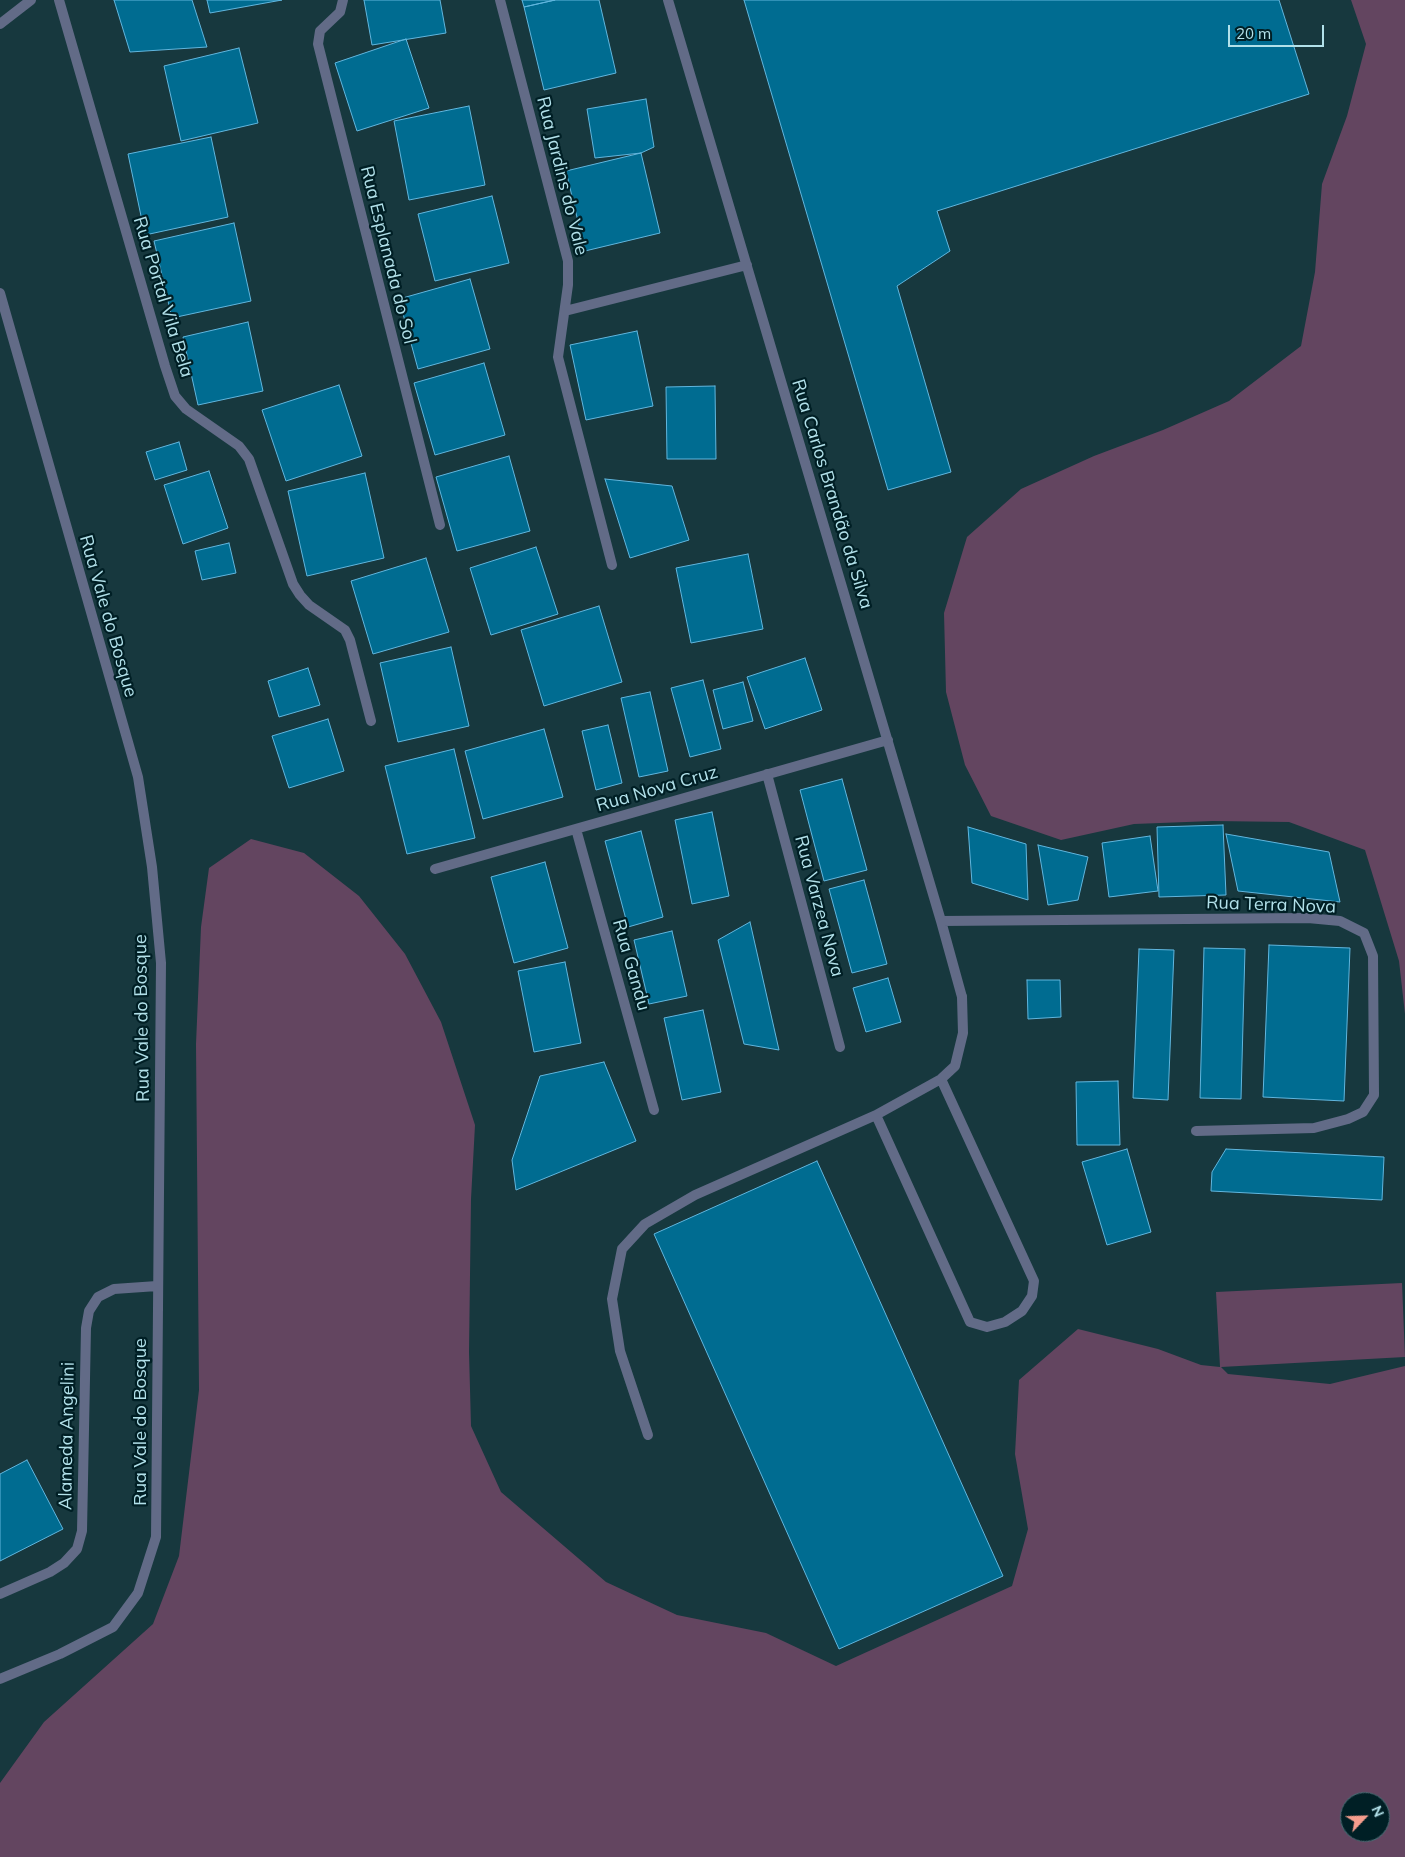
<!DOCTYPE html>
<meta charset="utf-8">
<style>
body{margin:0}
#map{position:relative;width:1405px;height:1857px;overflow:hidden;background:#17383e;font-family:Mulish,sans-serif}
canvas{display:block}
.north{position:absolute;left:1340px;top:1792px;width:50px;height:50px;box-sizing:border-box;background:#001f25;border:1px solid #476d74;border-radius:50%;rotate:66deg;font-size:14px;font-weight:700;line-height:20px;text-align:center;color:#b2e1ea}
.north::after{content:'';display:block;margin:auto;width:18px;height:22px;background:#f59d8d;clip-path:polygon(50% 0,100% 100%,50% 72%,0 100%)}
.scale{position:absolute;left:1228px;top:25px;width:96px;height:22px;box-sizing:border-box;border:2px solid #b2e1ea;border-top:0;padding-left:6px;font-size:15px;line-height:18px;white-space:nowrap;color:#b2e1ea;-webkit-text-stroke:4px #001f25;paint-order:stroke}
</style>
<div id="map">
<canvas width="1405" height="1857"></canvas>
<div class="north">N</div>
<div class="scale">20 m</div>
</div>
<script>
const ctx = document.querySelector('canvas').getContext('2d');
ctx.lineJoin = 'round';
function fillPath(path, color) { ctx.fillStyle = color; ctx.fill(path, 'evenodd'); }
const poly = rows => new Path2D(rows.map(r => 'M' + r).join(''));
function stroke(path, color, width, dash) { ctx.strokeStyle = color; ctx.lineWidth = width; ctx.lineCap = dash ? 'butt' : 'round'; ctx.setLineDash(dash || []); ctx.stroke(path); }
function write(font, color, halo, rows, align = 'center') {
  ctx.font = font + ' Mulish,sans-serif'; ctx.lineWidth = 4.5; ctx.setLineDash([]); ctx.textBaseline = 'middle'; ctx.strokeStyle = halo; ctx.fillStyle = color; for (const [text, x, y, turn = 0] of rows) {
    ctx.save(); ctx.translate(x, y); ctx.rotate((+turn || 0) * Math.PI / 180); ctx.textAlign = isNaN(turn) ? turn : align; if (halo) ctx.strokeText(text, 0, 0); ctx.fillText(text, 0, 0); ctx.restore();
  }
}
const green = poly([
 [1351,0,1405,0,1405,1014,1399,961,1365,850,1289,822,1213,821,1134,824,1061,840,991,816,965,765,946,692,944,613,967,537,1021,489,1094,456,1163,430,1229,401,1301,346,1315,272,1322,184,1347,116,1366,44],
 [251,839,304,853,359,896,405,954,441,1022,475,1125,471,1199,469,1352,471,1426,501,1492,606,1582,677,1615,766,1633,836,1666,1012,1586,1028,1529,1015,1454,1019,1380,1078,1329,1158,1349,1201,1365,1220,1367,1216,1292,1402,1283,1405,1357,1221,1367,1228,1374,1330,1384,1405,1366,1405,1857,0,1857,0,1783,44,1722,153,1624,179,1556,199,1390,196,1044,201,927,209,868],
 [1350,1802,1380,1802,1380,1832,1350,1832]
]);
const building = poly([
 [114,0,192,0,207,47,130,52,114,0],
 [207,0,282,0,210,13,207,0],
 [364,0,440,0,446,33,372,45,364,0],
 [522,0,555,0,524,7,522,0],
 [555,0,599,0,616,73,544,90,524,7,555,0],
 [744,0,1279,0,1309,94,937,211,950,251,897,286,951,472,888,490,744,0],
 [406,39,429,108,357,131,335,63,406,39],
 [239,48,258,123,181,141,164,66,239,48],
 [646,99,654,147,641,153,595,158,587,109,646,99],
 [469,106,485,185,409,200,394,121,469,106],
 [211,137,228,217,145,235,128,154,211,137],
 [641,153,660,233,585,251,566,171,641,153],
 [492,196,509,263,435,281,418,214,492,196],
 [234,223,251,301,172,318,154,241,234,223],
 [470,279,490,349,418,369,399,299,470,279],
 [248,322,263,391,198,405,183,337,248,322],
 [637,331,653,406,586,420,570,345,637,331],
 [484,363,505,435,435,455,414,383,484,363],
 [339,385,362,456,286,481,262,410,339,385],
 [715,386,716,459,667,459,666,387,715,386],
 [179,442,187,470,155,480,146,452,179,442],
 [509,456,530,531,457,551,436,477,509,456],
 [209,471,228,528,183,544,164,485,209,471],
 [365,473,384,558,307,576,288,491,365,473],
 [605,479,672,486,689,540,630,558,605,479],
 [229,543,236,573,202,580,195,551,229,543],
 [536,547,558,614,491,635,470,568,536,547],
 [748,554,763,629,691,643,676,568,748,554],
 [426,558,449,632,373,654,351,581,426,558],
 [599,606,622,682,544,706,521,630,599,606],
 [451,647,469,726,398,742,380,663,451,647],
 [805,658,822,710,765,729,747,677,805,658],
 [308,668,320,705,279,717,268,681,308,668],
 [703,680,721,749,690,757,671,688,703,680],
 [743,682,753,721,723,729,713,690,743,682],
 [650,692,668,771,639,777,621,698,650,692],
 [328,719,344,771,289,788,272,736,328,719],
 [608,725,622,783,596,790,582,731,608,725],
 [544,729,563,797,483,819,465,751,544,729],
 [454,749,475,838,407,854,385,766,454,749],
 [842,779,867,870,824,881,800,790,842,779],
 [712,812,729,896,692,904,675,820,712,812],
 [1223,825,1226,895,1159,897,1157,827,1223,825],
 [968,827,1026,844,1028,900,972,883,968,827],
 [641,831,663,917,628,927,605,841,641,831],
 [1226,834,1329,852,1340,902,1238,891,1226,834],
 [1150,836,1158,891,1109,897,1102,843,1150,836],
 [1038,845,1088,857,1078,900,1048,905,1038,845],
 [545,862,568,948,514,963,491,877,545,862],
 [864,880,887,964,852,973,829,889,864,880],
 [750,922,779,1050,744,1044,718,940,750,922],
 [672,931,687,996,649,1004,634,940,672,931],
 [1269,945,1350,948,1344,1101,1263,1097,1269,945],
 [1204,948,1245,949,1241,1099,1200,1098,1204,948],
 [1139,949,1174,950,1168,1100,1133,1098,1139,949],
 [565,962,581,1043,534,1052,518,971,565,962],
 [888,978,901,1022,866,1032,853,988,888,978],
 [1027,980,1060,980,1061,1017,1028,1019,1027,980],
 [703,1010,721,1092,682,1100,664,1018,703,1010],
 [604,1062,636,1141,516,1190,512,1160,540,1076,604,1062],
 [1118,1081,1120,1145,1077,1145,1076,1082,1118,1081],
 [1127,1149,1151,1232,1107,1245,1082,1162,1127,1149],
 [1226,1149,1384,1157,1382,1200,1211,1191,1212,1172,1226,1149],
 [817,1161,1003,1576,839,1649,654,1234,817,1161],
 [27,1460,63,1529,0,1561,0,1474,27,1460]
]);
const service = poly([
 [876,1115,970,1322,987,1327,1005,1322,1022,1311,1032,1296,1034,1281,941,1079],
 [648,1435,620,1351,612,1299,622,1249,645,1224,695,1195,876,1115,941,1079,955,1066,963,1033,962,997]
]);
const minor = poly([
 [59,0,165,366,175,396,186,409,239,446,249,459,293,584,300,595,309,605,345,630,350,640,371,721],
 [343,0,340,12,320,31,318,44,440,525],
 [500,0,568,261,568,285,558,357,612,565],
 [668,0,941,921,962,997],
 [0,24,31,0],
 [0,293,138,777,152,867,161,963,156,1537,138,1593,113,1627,60,1654,0,1679],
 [565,311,747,265],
 [767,774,840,1047],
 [576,829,654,1110],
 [435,869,888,740],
 [941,921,1308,918,1340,921,1364,933,1373,956,1374,1095,1363,1112,1348,1119,1314,1128,1196,1131],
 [0,1594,50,1572,64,1563,77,1549,82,1531,86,1328,89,1311,98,1297,114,1289,157,1286]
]);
const streetNames = [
 ["Rua Jardins do Vale",562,176,76],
 ["Rua Esplanada do Sol",388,255,76],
 ["Rua Portal Vila Bela",163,297,73],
 ["Rua Carlos Brandão da Silva",832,494,73],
 ["Rua Vale do Bosque",108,616,74],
 ["Rua Nova Cruz",657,789,-16],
 ["Rua Terra Nova",1271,905,2],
 ["Rua Varzea Nova",819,906,75],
 ["Rua Gandu",631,965,74],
 ["Rua Vale do Bosque",142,1018,-91],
 ["Rua Vale do Bosque",141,1422,-90],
 ["Alameda Angelini",67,1436,-89]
];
fillPath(green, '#634560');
fillPath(building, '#006c91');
stroke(building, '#61b6de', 1);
stroke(service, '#626b87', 10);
stroke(minor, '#626b87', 10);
write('18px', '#b2e1ea', '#001f25', streetNames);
</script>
